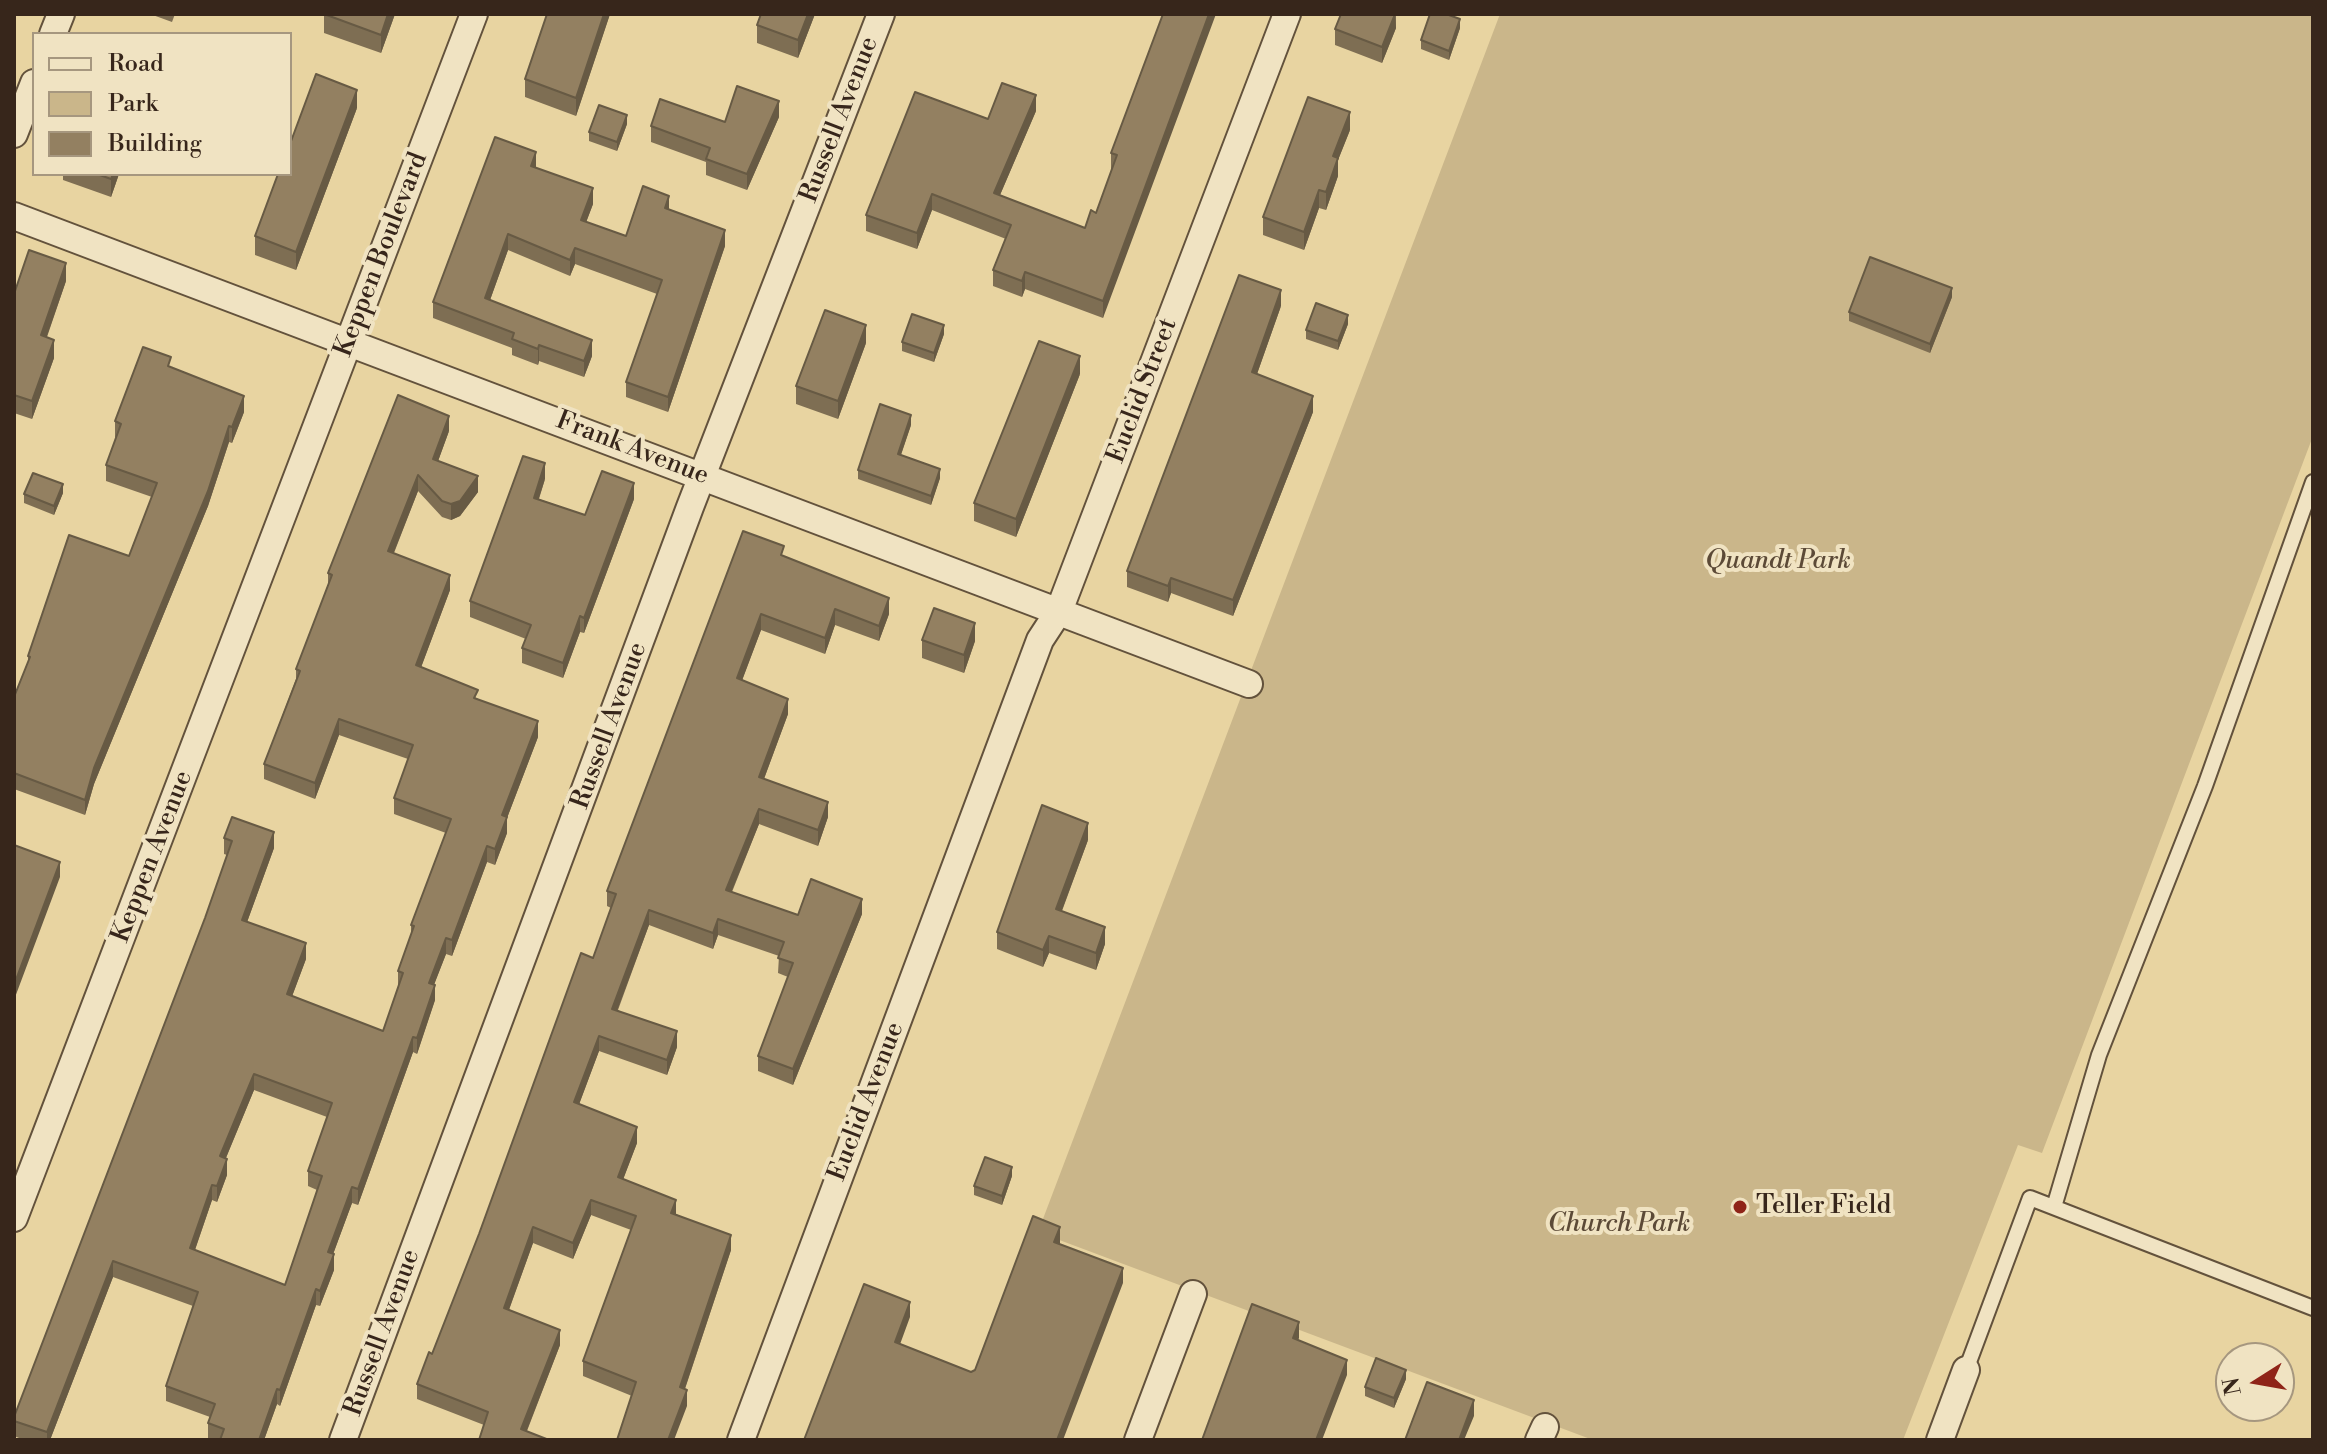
<!DOCTYPE html>
<style>
body{margin:0}
#map{position:relative;width:2327px;height:1454px;overflow:hidden;background:#e8d4a1;font-family:"Libre Bodoni",serif}
canvas{display:block}
.frame{position:absolute;inset:0;border:16px solid #37261b;pointer-events:none}
.legend{position:absolute;left:32px;top:32px;width:260px;height:144px;box-sizing:border-box;background:#f0e3c2;border:2px solid #a6977f;margin:0;padding:10px 14px;list-style:none;font-size:24px;color:#37261b}
.legend li{display:flex;align-items:center;gap:16px;height:40px}
.legend b{width:40px;border:2px solid #a6977f}
.north{position:absolute;left:2215px;top:1342px;width:80px;height:80px;box-sizing:border-box;background:#f0e3c2;border:2px solid #a6977f;border-radius:50%;rotate:259deg;font-size:22px;font-weight:700;line-height:32px;text-align:center;color:#37261b}
.north::after{content:'';display:block;margin:auto;width:28px;height:36px;background:#8f2418;clip-path:polygon(50% 0,100% 100%,50% 72%,0 100%)}
</style>
<div id="map">
<canvas width="2327" height="1454"></canvas>
<div class="frame"></div>
<ul class="legend">
<li><b style="height:10px;background:#f0e3c2"></b>Road</li>
<li><b style="height:22px;background:#cab68a"></b>Park</li>
<li><b style="height:22px;background:#938061"></b>Building</li>
</ul>
<div class="north">N</div>
</div>
<script>
const ctx = document.querySelector('canvas').getContext('2d');
ctx.lineJoin = 'round';
function fillPath(path, color) { ctx.fillStyle = color; ctx.fill(path, 'evenodd'); }
const poly = rows => new Path2D(rows.map(r => 'M' + r).join(''));
function stroke(path, color, width, dash) { ctx.strokeStyle = color; ctx.lineWidth = width; ctx.lineCap = dash ? 'butt' : 'round'; ctx.setLineDash(dash || []); ctx.stroke(path); }
function write(font, color, halo, rows, align = 'center') {
  ctx.font = font + ' "Libre Bodoni",serif'; ctx.lineWidth = 8; ctx.setLineDash([]); ctx.textBaseline = 'middle'; ctx.strokeStyle = halo; ctx.fillStyle = color; for (const [text, x, y, turn = 0] of rows) {
    ctx.save(); ctx.translate(x, y); ctx.rotate((+turn || 0) * Math.PI / 180); ctx.textAlign = isNaN(turn) ? turn : align; if (halo) ctx.strokeText(text, 0, 0); ctx.fillText(text, 0, 0); ctx.restore();
  }
}
const green = poly([
 [1500,14,2313,14,2313,436,2042,1153,2018,1145,1903,1440,1593,1440,1038,1232]
]);
const service = poly([
 [2054,1207,2099,1055,2205,786,2313,482],
 [1966,1370,2030,1198,2313,1308]
]);
const minor = poly([
 [53,34,61,14],
 [14,134,34,83],
 [14,216,1249,684],
 [14,1218,474,14],
 [343,1440,690,507,881,14],
 [741,1440,1040,640,1059,611,1287,14],
 [1138,1440,1193,1294],
 [1539,1440,1545,1427],
 [1940,1440,1966,1370]
]);
const wall = poly([
 [150,14,175,14,172,22],
 [324,14,395,14,381,53,324,33],
 [547,14,610,14,576,116,525,97,525,79],
 [815,14,798,58,757,43,757,25],
 [1163,14,1103,318,1025,289,1022,297,993,286,993,270,1006,239,932,210,917,249,866,231,866,215,988,119,1036,111,1000,195,1085,228,1096,213,1112,170,1111,169,1111,153],
 [1396,14,1396,28,1382,63,1335,45,1335,29],
 [1460,28,1449,60,1421,49,1421,40],
 [357,108,296,270,255,255,255,236],
 [779,117,747,190,706,175,706,162,651,142,651,126],
 [627,124,617,151,589,141,589,132],
 [1350,130,1338,160,1338,176,1326,210,1319,208,1304,250,1263,235,1263,217],
 [536,168,593,204,586,222,626,236,669,210,725,246,668,412,626,397,626,382,657,294,575,264,570,276,508,250,490,300,592,356,584,377,539,361,538,365,512,355,512,348,433,318,433,302],
 [63,174,119,174,111,197,63,180],
 [66,281,47,337,54,358,32,419,14,413,14,294],
 [1952,297,1930,353,1849,321,1849,312],
 [1281,306,1257,374,1313,412,1233,616,1171,593,1168,602,1127,587,1127,571],
 [1348,324,1338,350,1306,339,1306,330],
 [944,334,934,362,902,351,902,342],
 [866,343,838,419,796,404,796,386],
 [171,367,244,412,232,443,229,442,208,506,94,784,85,815,14,789,14,697,28,664,28,656,129,556,152,497,106,481,106,465,116,437,115,437,115,421],
 [1080,374,1016,537,974,521,974,503],
 [911,425,901,455,940,478,931,505,858,479,858,470],
 [449,431,438,461,478,492,460,516,451,520,442,517,418,491,394,553,450,590,421,667,478,699,538,737,507,818,507,833,495,865,487,862,452,956,446,954,434,984,435,1000,417,1054,413,1052,358,1205,352,1203,333,1254,334,1270,320,1306,316,1305,280,1406,277,1404,264,1440,208,1439,208,1423,210,1417,166,1401,166,1386,193,1306,113,1277,50,1440,24,1440,14,1436,14,1417,205,918,227,855,224,854,224,838,274,848,247,922,306,959,292,996,383,1031,398,987,398,971,411,936,411,925,446,833,394,814,394,798,408,759,339,735,315,799,264,779,264,764,296,679,296,669,328,585,328,573],
 [254,1090,327,1117,308,1171,308,1186,317,1190,285,1285,195,1250,212,1200,217,1202,227,1175,226,1158],
 [545,479,539,499,585,515,634,499,584,633,580,632,563,678,522,663,522,648,526,639,470,617,470,601],
 [63,493,54,515,24,503,24,494],
 [784,556,889,614,879,641,835,625,825,654,761,630,742,680,788,714,764,779,828,817,818,846,759,824,732,892,798,915,862,914,793,1085,758,1071,758,1056,788,977,778,973,779,956,718,935,713,949,649,925,618,1010,677,1047,667,1075,599,1051,579,1104,637,1143,623,1179,731,1250,685,1389,687,1406,632,1396,583,1376,583,1361,631,1230,591,1215,573,1259,533,1243,509,1310,560,1345,527,1431,484,1425,417,1399,417,1384,432,1354,593,958,611,908,607,906,607,891],
 [922,640,975,641,964,673,922,658],
 [1088,840,1062,911,1105,944,1096,970,1049,953,1043,967,997,949,997,932],
 [1012,1176,1002,1205,974,1195,974,1186],
 [1406,1379,1394,1408,1365,1396,1365,1387]
]);
const shadedWall = poly([
 [388,14,395,14,381,53,381,35],
 [604,14,610,14,576,116,576,98],
 [808,14,815,14,798,58,798,40],
 [1209,14,1216,14,1103,318,1103,301],
 [1395,14,1396,28,1382,63,1382,47],
 [1460,19,1460,28,1449,60,1449,51],
 [357,90,357,108,296,270,296,252],
 [1036,95,1036,111,994,209,994,193],
 [779,101,779,117,747,190,747,174],
 [1350,112,1350,130,1338,160,1338,176,1326,210,1326,192,1333,156],
 [627,115,627,124,617,151,617,142],
 [536,152,536,168,531,166],
 [113,174,119,174,111,197,111,179],
 [593,188,593,204,581,236,581,220],
 [1319,190,1319,208,1304,250,1304,232],
 [932,194,932,210,917,249,917,233],
 [669,196,669,211,665,208],
 [725,230,725,246,668,412,668,397],
 [508,234,508,250,485,314,485,298],
 [575,248,575,264,570,276,570,260],
 [66,263,66,281,41,353,41,335],
 [1025,272,1025,289,1022,297,1022,281],
 [1952,288,1952,297,1930,353,1930,344],
 [1281,290,1281,306,1252,388,1252,372],
 [1348,315,1348,324,1338,350,1338,341],
 [866,325,866,343,838,419,838,401],
 [944,325,944,334,934,362,934,353],
 [54,340,54,358,32,419,32,401],
 [592,340,592,356,584,377,584,361],
 [539,345,539,361,538,365,538,349],
 [1080,356,1080,374,1016,537,1016,519],
 [244,396,244,412,232,443,232,427],
 [1313,396,1313,412,1233,616,1233,600],
 [911,415,911,425,898,463,898,454],
 [449,416,449,431,433,475,433,459],
 [229,426,229,442,208,506,94,784,85,815,85,800,94,768],
 [545,463,545,479,534,513,534,498],
 [940,469,940,478,931,505,931,496],
 [418,475,418,491,388,567,388,551],
 [478,476,478,492,460,516,451,520,451,504],
 [634,483,634,499,584,633,584,618],
 [63,484,63,493,54,515,54,506],
 [450,575,450,590,416,681,416,665],
 [1171,578,1171,593,1168,602,1168,586],
 [889,598,889,614,879,641,879,626],
 [835,609,835,625,825,654,825,638],
 [761,614,761,630,737,694,737,678],
 [580,616,580,632,563,678,563,663],
 [975,623,975,641,964,673,964,655],
 [788,699,788,714,759,792,759,777],
 [339,719,339,735,315,799,315,783],
 [538,721,538,737,507,818,507,833,495,865,495,849,502,815],
 [828,802,828,817,818,846,818,830],
 [759,809,759,824,726,905,726,890],
 [1088,823,1088,840,1056,926,1056,909],
 [274,832,274,848,242,936,242,920],
 [487,846,487,862,452,956,452,940],
 [60,862,60,877,14,1000,14,985],
 [862,899,862,914,793,1085,793,1069],
 [649,910,649,925,612,1024,612,1009],
 [718,919,718,935,713,949,713,933],
 [1105,927,1105,944,1096,970,1096,953],
 [1049,936,1049,953,1043,967,1043,950],
 [446,938,446,954,429,998,429,983],
 [306,943,306,959,287,1010,287,994],
 [435,985,435,1000,417,1054,417,1038],
 [677,1031,677,1047,667,1075,667,1060],
 [599,1036,599,1051,574,1118,574,1102],
 [413,1037,413,1052,358,1205,358,1189],
 [254,1074,254,1090,220,1172,220,1156],
 [637,1127,637,1143,618,1193,618,1177],
 [227,1159,227,1175,217,1202,217,1186],
 [1012,1167,1012,1176,1002,1205,1002,1196],
 [212,1185,212,1200,190,1264,190,1248],
 [352,1187,352,1203,328,1268,328,1252],
 [591,1200,591,1215,573,1259,573,1243],
 [676,1200,676,1216,671,1213],
 [533,1227,533,1243,504,1323,504,1308],
 [1060,1227,1060,1243,1054,1257,1054,1242],
 [731,1235,731,1250,680,1403,680,1387],
 [334,1254,334,1270,320,1306,320,1291],
 [113,1261,113,1277,50,1440,47,1440,47,1432],
 [1123,1268,1123,1283,1063,1440,1057,1440],
 [316,1289,316,1305,280,1406,280,1390],
 [910,1302,910,1317,895,1358,895,1342],
 [1299,1322,1299,1338,1293,1353,1293,1338],
 [560,1330,560,1345,523,1440,521,1429],
 [1347,1360,1347,1375,1322,1440,1316,1440],
 [1406,1370,1406,1379,1394,1408,1394,1398],
 [277,1389,277,1404,264,1440,259,1440],
 [687,1390,687,1406,674,1440,668,1440],
 [1474,1400,1474,1416,1464,1440,1459,1440]
]);
const building = poly([
 [324,14,388,14,381,35,324,14],
 [547,14,604,14,576,98,525,79,547,14],
 [761,14,808,14,798,40,757,25,761,14],
 [1163,14,1209,14,1103,301,1025,272,1022,281,993,270,1011,225,932,194,917,233,866,215,915,92,988,119,1002,83,1036,95,994,193,1085,228,1091,210,1096,213,1117,155,1111,153,1163,14],
 [1341,14,1395,14,1382,47,1335,29,1341,14],
 [1430,14,1446,14,1460,19,1449,51,1421,40,1430,14],
 [316,74,357,90,296,252,255,236,278,174,290,174,290,144,316,74],
 [737,86,779,101,747,174,706,159,710,148,651,126,660,99,725,122,737,86],
 [1308,97,1350,112,1333,156,1338,158,1326,192,1319,190,1304,232,1263,217,1308,97],
 [599,105,627,115,617,142,589,132,599,105],
 [495,137,536,152,531,166,593,188,581,220,626,236,643,186,669,196,665,208,725,230,668,397,626,382,662,280,575,248,570,260,508,234,485,298,592,340,584,361,539,345,538,349,512,339,514,333,433,302,495,137],
 [97,174,113,174,111,179,97,174],
 [29,250,66,263,41,335,54,340,32,401,14,395,14,294,29,250],
 [1870,257,1952,288,1930,344,1849,312,1870,257],
 [1239,275,1281,290,1252,372,1313,396,1233,600,1171,578,1168,586,1127,571,1239,275],
 [1316,303,1348,315,1338,341,1306,330,1316,303],
 [825,310,866,325,838,401,796,386,825,310],
 [912,314,944,325,934,353,902,342,912,314],
 [1039,341,1080,356,1016,519,974,503,1039,341],
 [143,347,171,357,168,366,244,396,232,427,229,426,208,491,94,768,85,800,14,773,14,697,30,657,28,656,69,535,129,556,157,483,106,465,121,424,115,421,143,347],
 [398,395,449,416,433,459,478,476,460,501,451,504,442,501,418,475,388,551,450,575,416,665,478,690,474,698,538,721,502,815,507,817,495,849,487,846,452,940,446,938,429,983,435,985,417,1038,413,1037,358,1189,352,1187,328,1252,334,1254,320,1291,316,1289,280,1390,277,1389,259,1440,220,1440,224,1429,208,1423,215,1404,166,1386,198,1292,113,1261,47,1432,14,1421,14,1417,205,918,232,841,224,838,232,817,274,832,242,920,306,943,287,994,383,1031,403,973,398,971,414,926,411,925,451,819,394,798,413,745,339,719,315,783,264,764,300,671,296,669,332,575,328,573,398,395],
 [254,1074,332,1103,308,1171,322,1176,285,1285,190,1248,212,1185,217,1186,227,1159,220,1156,254,1074],
 [880,404,911,415,898,454,940,469,931,496,858,470,880,404],
 [523,456,545,463,534,498,585,515,602,471,634,483,584,618,580,616,563,663,522,648,531,625,470,601,523,456],
 [33,473,63,484,54,506,24,494,33,473],
 [743,531,784,546,781,555,889,598,879,626,835,609,825,638,761,614,737,678,788,699,759,777,828,802,818,830,759,809,726,890,798,915,811,879,862,899,793,1069,758,1056,793,963,778,958,784,942,718,919,713,933,649,910,612,1009,677,1031,667,1060,599,1036,574,1102,637,1127,618,1177,676,1200,671,1213,731,1235,680,1387,687,1390,668,1440,617,1440,636,1382,583,1361,636,1216,591,1200,573,1243,533,1227,504,1308,560,1330,521,1429,549,1440,479,1440,488,1412,417,1384,429,1352,432,1354,479,1234,581,953,593,958,616,894,607,891,743,531],
 [934,608,975,623,964,655,922,640,934,608],
 [1042,805,1088,823,1056,909,1105,927,1096,953,1049,936,1043,950,997,932,1042,805],
 [14,845,60,862,14,985,14,845],
 [985,1157,1012,1167,1002,1196,974,1186,985,1157],
 [1033,1216,1060,1227,1054,1242,1123,1268,1057,1440,804,1440,864,1284,910,1302,895,1342,971,1372,975,1370,1033,1216],
 [1252,1304,1299,1322,1293,1338,1347,1360,1316,1440,1202,1440,1252,1304],
 [1376,1358,1406,1370,1394,1398,1365,1387,1376,1358],
 [1427,1382,1474,1400,1459,1440,1405,1440,1427,1382]
]);
const markers = [
 [1740,1207,8,"#8f2418"]
];
const streetNames = [
 ["Russell Avenue",840,120,-69],
 ["Keppen Boulevard",382,255,-69],
 ["Euclid Street",1143,391,-69],
 ["Frank Avenue",632,449,21],
 ["Russell Avenue",610,726,-70],
 ["Keppen Avenue",153,857,-69],
 ["Euclid Avenue",867,1102,-69],
 ["Russell Avenue",383,1333,-70]
];
const parkNames = [
 ["Quandt Park",1778,562],
 ["Church Park",1619,1225]
];
const poiNames = [
 ["Teller Field",1756,1207]
];
fillPath(green, '#cab68a');
stroke(service, '#63523c', 18);
stroke(minor, '#63523c', 30);
stroke(service, '#f0e3c2', 14);
stroke(minor, '#f0e3c2', 26);
fillPath(wall, '#7e6e53');
fillPath(shadedWall, '#675a44');
fillPath(building, '#938061');
stroke(building, '#675a44', 2);
for (const [x, y, r, color] of markers) { const dot = new Path2D(); dot.arc(x, y, r, 0, 2 * Math.PI); ctx.fillStyle = color; ctx.fill(dot); stroke(dot, '#f0e3c2', 3); }
write('26px', '#37261b', '#f0e3c2', streetNames);
write('italic 26px', '#5c4a37', '#f0e3c2', parkNames);
write('26px', '#37261b', '#f0e3c2', poiNames, 'left');
</script>
